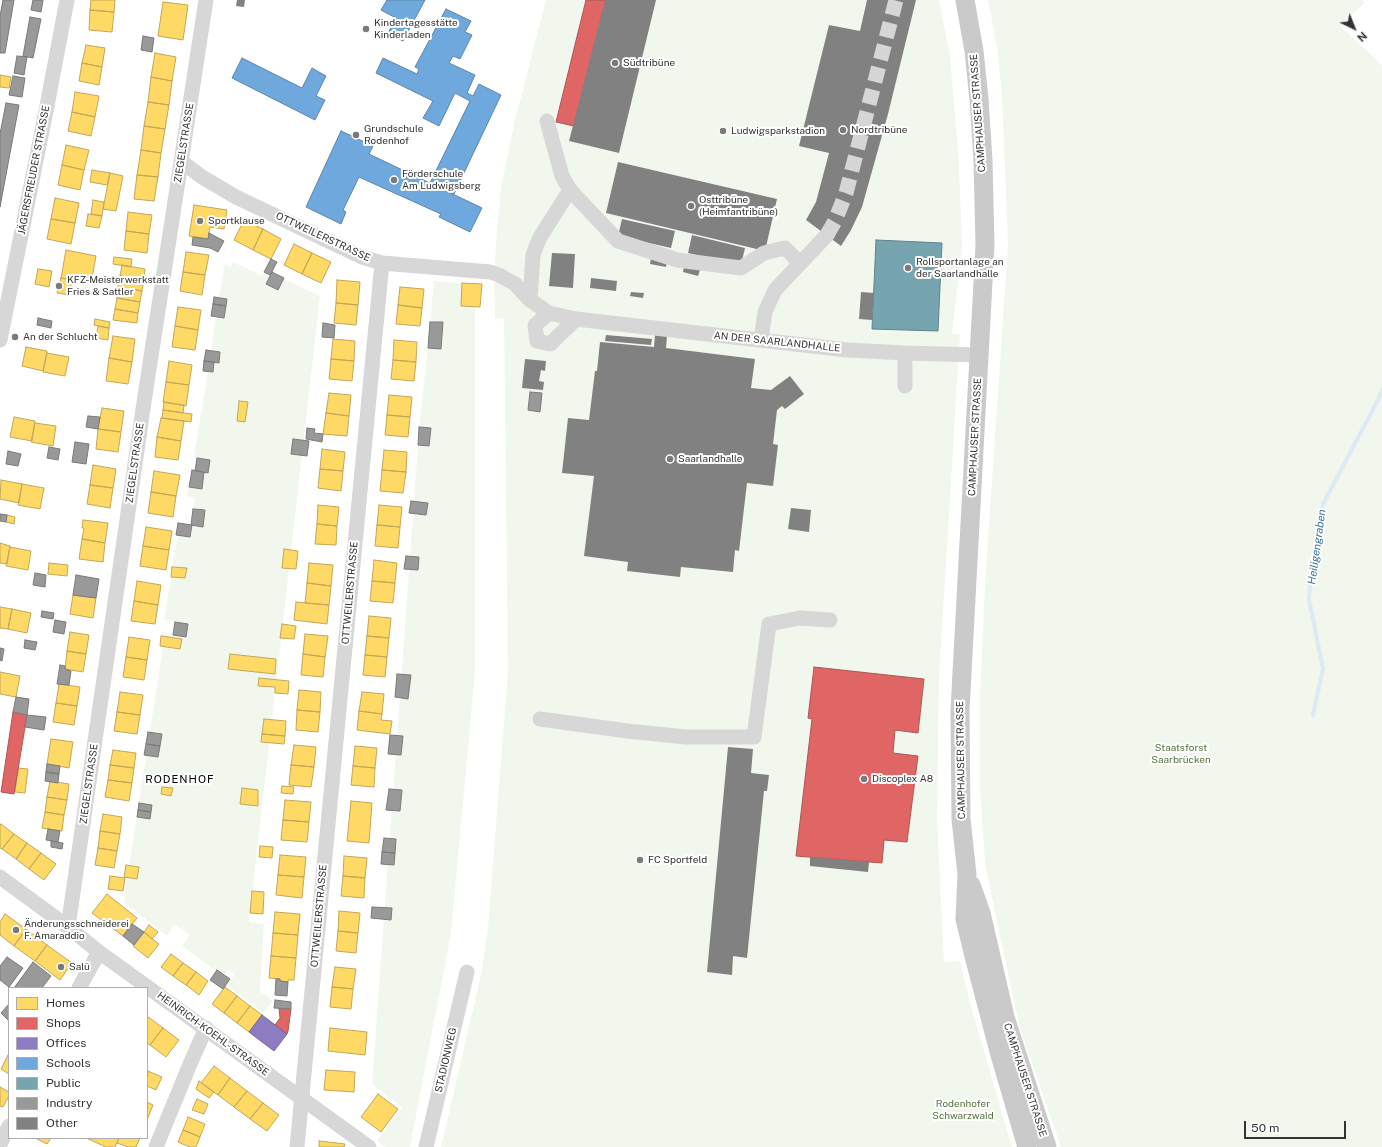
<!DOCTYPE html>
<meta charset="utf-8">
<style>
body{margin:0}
#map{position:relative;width:1382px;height:1147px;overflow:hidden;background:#fff;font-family:"Public Sans",sans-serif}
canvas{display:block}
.legend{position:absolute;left:8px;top:987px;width:140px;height:152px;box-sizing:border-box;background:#fff;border:1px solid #adadad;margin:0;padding:5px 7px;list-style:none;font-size:12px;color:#333}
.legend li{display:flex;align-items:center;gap:8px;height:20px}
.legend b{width:20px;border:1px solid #adadad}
.north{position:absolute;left:1334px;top:8px;width:40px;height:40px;-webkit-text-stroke:3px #fff;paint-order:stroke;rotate:137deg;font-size:11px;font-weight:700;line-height:16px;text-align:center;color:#333}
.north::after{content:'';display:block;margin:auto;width:14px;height:18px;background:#333;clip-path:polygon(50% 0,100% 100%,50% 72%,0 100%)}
.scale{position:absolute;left:1244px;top:1121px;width:102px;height:18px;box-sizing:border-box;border:2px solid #333;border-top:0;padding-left:5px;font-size:12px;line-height:14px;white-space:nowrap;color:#333;-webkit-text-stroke:3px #fff;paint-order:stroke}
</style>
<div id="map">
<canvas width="1382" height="1147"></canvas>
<ul class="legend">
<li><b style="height:11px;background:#ffd966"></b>Homes</li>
<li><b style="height:11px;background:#e06666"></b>Shops</li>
<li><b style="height:11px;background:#8e7cc3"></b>Offices</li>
<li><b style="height:11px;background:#6fa8dc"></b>Schools</li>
<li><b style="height:11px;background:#76a5af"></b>Public</li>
<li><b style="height:11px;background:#999"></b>Industry</li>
<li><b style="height:11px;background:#818181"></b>Other</li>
</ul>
<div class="north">N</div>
<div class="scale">50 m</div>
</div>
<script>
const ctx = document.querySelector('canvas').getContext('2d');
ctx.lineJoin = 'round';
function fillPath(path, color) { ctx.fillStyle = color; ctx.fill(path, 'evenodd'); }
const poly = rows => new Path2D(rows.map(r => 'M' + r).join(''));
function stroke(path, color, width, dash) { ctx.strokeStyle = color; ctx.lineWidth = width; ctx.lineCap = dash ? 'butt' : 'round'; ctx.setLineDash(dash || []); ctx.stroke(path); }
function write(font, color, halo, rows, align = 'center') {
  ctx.font = font + ' "Public Sans",sans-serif'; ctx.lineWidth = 4; ctx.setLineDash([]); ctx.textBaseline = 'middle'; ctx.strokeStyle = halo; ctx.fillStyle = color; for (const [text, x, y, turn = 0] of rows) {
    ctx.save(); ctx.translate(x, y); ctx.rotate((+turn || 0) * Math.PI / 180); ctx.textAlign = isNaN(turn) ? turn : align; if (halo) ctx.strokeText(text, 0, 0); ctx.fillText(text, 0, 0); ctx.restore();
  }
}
const green = poly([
 [546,0,939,0,950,56,954,103,959,164,962,247,952,334,960,334,939,678,937,819,944,962,960,961,970,1003,1012,1147,441,1147,482,971,488,927,508,672,504,319,495,318,494,279,497,228,501,187,515,120],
 [988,0,1363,0,1365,3,1340,26,1382,65,1382,1147,1061,1147,1020,1029,993,903,985,862,980,790,980,695,985,584,1008,244,1002,97,997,46],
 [233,262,262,276,264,272,270,275,278,289,284,279,320,296,249,922,264,924,260,991,273,1000,263,1013,227,985,235,974,228,969,224,975,217,970,216,971,182,946,190,935,174,924,167,936,124,902,127,878,137,879,139,868,129,866,163,647,180,649,182,639,161,636,162,632,186,637,188,624,164,620,171,577,185,578,186,568,172,567,178,536,190,537,192,525,203,526,205,511,193,509,195,498,187,497,189,487,201,489,204,472,209,472,210,460,194,457,208,371,213,372,214,362,219,362,220,352,211,350,216,316,224,317,227,299,219,297,225,264,231,267],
 [434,281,475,284,475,672,451,933,410,1147,385,1147,377,1141,402,1107,372,1084,418,445,429,446,431,428,419,427,428,348,441,348,443,323,430,322]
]);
const homes = poly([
 [91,0,115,0,114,12,90,10,91,0],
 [163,2,188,5,183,40,158,36,163,2],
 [90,10,114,12,112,32,89,30,90,10],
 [86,45,105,48,102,67,82,63,86,45],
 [155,53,176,57,172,81,151,77,155,53],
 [82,63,102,67,99,85,79,81,82,63],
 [0,75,11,77,9,88,0,87,0,75],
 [151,77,172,81,169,105,148,102,151,77],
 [75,92,99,96,95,117,72,112,75,92],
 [148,102,169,105,165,129,144,126,148,102],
 [72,112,95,117,91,136,68,131,72,112],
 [144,126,165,129,161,153,141,150,144,126],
 [66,145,89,150,84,170,62,165,66,145],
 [141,150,161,153,158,177,137,175,141,150],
 [62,165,84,170,80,190,58,185,62,165],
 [92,170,110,173,107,185,90,182,92,170],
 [110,173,123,176,116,211,103,209,110,173],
 [137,175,158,177,154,201,134,199,137,175],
 [55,198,79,203,75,223,51,219,55,198],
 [93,200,104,202,102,216,91,214,93,200],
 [194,205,227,210,224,229,210,227,208,239,189,236,194,205],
 [128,212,152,215,149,234,126,231,128,212],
 [88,214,102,216,99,228,86,226,88,214],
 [51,219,75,223,71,244,47,239,51,219],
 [244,220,263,229,253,250,234,240,244,220],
 [263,229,281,239,271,259,253,250,263,229],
 [126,231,149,234,147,253,124,250,126,231],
 [294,244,312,253,302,274,284,265,294,244],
 [66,250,96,256,92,278,86,277,85,282,61,278,66,250],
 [186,252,209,255,205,275,183,272,186,252],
 [312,253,331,262,321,283,302,274,312,253],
 [114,257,132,259,131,267,113,264,114,257],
 [122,265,145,269,144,280,120,276,122,265],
 [38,269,52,271,49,287,35,284,38,269],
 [183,272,205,275,202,295,180,291,183,272],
 [120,276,144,280,142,291,118,287,120,276],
 [61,278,72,280,69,295,57,293,61,278],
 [337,280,360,282,358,305,336,303,337,280],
 [462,283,482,284,480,307,461,306,462,283],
 [118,287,142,291,140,302,117,298,118,287],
 [400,287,424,289,422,308,398,305,400,287],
 [117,298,140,302,138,313,115,309,117,298],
 [336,303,358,305,356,325,334,323,336,303],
 [398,305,422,308,420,326,396,324,398,305],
 [178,307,201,310,198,330,175,326,178,307],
 [115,309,138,313,137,323,113,320,115,309],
 [95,319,110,322,109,328,94,325,95,319],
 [98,326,109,328,108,340,96,338,98,326],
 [175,326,198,330,195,350,172,347,175,326],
 [113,336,135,339,132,362,109,358,113,336],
 [333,339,355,341,354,361,331,359,333,339],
 [394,340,417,342,416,362,393,360,394,340],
 [26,347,47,351,43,371,22,366,26,347],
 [47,353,69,357,65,376,43,372,47,353],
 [109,358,132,362,128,384,106,381,109,358],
 [331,359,354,361,352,381,329,379,331,359],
 [393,360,416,362,414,381,391,379,393,360],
 [169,361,192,365,189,385,166,382,169,361],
 [166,382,189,385,186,406,163,402,166,382],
 [329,393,351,395,349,416,326,413,329,393],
 [389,395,412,397,410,417,387,415,389,395],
 [239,401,248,402,245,422,237,421,239,401],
 [164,402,184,405,183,413,163,410,164,402],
 [102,408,124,411,121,432,98,429,102,408],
 [163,410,192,414,191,422,162,418,163,410],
 [326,413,349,416,347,436,323,434,326,413],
 [387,415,410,417,408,437,385,435,387,415],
 [14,417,35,421,32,441,10,437,14,417],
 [161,418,184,421,181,441,157,437,161,418],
 [35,423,56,426,53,446,31,442,35,423],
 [98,429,121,432,118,452,96,449,98,429],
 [157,437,181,441,178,460,155,457,157,437],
 [322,449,345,452,343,471,320,469,322,449],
 [384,450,407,452,406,472,382,470,384,450],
 [93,465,116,469,113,488,90,485,93,465],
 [320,469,343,471,341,491,318,488,320,469],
 [382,470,406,472,403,493,380,491,382,470],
 [154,471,180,475,176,496,151,492,154,471],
 [1,480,22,484,19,503,0,499,1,480],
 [22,484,44,488,40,509,18,505,22,484],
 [90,485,113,488,110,508,87,504,90,485],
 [151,492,176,496,173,517,148,513,151,492],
 [318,505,339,507,337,526,317,524,318,505],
 [379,505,402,507,400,527,377,525,379,505],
 [7,515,15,517,14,524,6,522,7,515],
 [83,520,108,523,105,543,82,539,84,528,82,528,83,520],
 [317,524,337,526,336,545,315,544,317,524],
 [377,525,400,527,398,548,375,546,377,525],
 [146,527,172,531,169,550,143,546,146,527],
 [82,539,105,543,103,562,79,559,82,539],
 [0,543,10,546,7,564,0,563,0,543],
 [143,546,169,550,166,570,140,566,143,546],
 [10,547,31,551,28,570,6,566,10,547],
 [284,549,298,551,296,569,282,568,284,549],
 [374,560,397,563,395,583,372,581,374,560],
 [49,563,68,565,67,576,48,574,49,563],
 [309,563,333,565,331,586,307,583,309,563],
 [172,567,187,568,185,578,171,577,172,567],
 [137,581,161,585,158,605,134,601,137,581],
 [372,581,395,583,393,603,370,601,372,581],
 [307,583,331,586,329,605,305,603,307,583],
 [73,595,96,598,93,618,70,614,73,595],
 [134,601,158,605,155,624,131,621,134,601],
 [296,602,329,605,327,624,294,620,296,602],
 [0,607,12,609,8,629,0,628,0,607],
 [12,609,31,613,27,633,8,629,12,609],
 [369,616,391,618,389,638,367,636,369,616],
 [282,624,296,626,294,639,280,638,282,624],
 [70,632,89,635,86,654,67,651,70,632],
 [305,634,328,636,325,657,303,654,305,634],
 [161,636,182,639,180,649,160,646,161,636],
 [367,636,389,638,387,657,365,655,367,636],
 [129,637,150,640,147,660,126,657,129,637],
 [67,651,86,654,83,672,65,669,67,651],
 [230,654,276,659,275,674,228,669,230,654],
 [303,654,325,657,323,677,301,675,303,654],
 [365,655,387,657,385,677,363,675,365,655],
 [126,657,147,660,144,680,123,677,126,657],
 [0,672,20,676,16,697,0,694,0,672],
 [259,678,289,681,288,694,275,693,275,687,258,686,259,678],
 [59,684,80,687,77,706,56,703,59,684],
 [299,690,321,692,320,712,297,710,299,690],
 [120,692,143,695,140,715,117,712,120,692],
 [362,692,384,694,382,714,359,711,362,692],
 [56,703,77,706,74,725,53,722,56,703],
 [297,710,320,712,318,732,296,730,297,710],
 [359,711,382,714,381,720,392,721,390,734,357,730,359,711],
 [117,712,140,715,137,734,114,731,117,712],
 [264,719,286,721,285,736,262,734,264,719],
 [262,734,285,736,284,744,261,742,262,734],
 [51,739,73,742,69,768,47,764,51,739],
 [294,745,316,747,314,767,291,765,294,745],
 [355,746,377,748,375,768,353,766,355,746],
 [113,750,136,753,134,768,110,765,113,750],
 [110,765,134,768,132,783,108,780,110,765],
 [291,765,314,767,311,787,289,785,291,765],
 [353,766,375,768,374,787,351,785,353,766],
 [18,768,28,769,25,793,15,792,18,768],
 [108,780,132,783,129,801,105,797,108,780],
 [50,781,69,784,67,800,47,797,50,781],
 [282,786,294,787,293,794,281,793,282,786],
 [162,787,173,788,171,796,161,794,162,787],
 [242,788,258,790,258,806,240,804,242,788],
 [47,797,67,800,64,815,45,812,47,797],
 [285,800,311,802,309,822,283,820,285,800],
 [351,801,372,803,369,843,347,841,351,801],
 [45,812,64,815,62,831,42,828,45,812],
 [103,814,122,817,120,834,100,831,103,814],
 [283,820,309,822,307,842,281,840,283,820],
 [1,824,14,834,2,849,0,848,0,825,1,824],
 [100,831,120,834,117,851,98,848,100,831],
 [14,834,27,843,16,859,2,849,14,834],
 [27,843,41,853,29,869,16,859,27,843],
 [260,846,273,847,272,858,259,857,260,846],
 [98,848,117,851,114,868,95,865,98,848],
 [41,853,56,864,44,880,29,869,41,853],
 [280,855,306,857,304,877,278,875,280,855],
 [344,856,367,858,365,878,343,876,344,856],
 [126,865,139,867,137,879,124,877,126,865],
 [278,875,304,877,302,898,276,895,278,875],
 [110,876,125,878,123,891,108,889,110,876],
 [343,876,365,878,364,898,341,896,343,876],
 [252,891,264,892,263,914,250,913,252,891],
 [107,894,137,918,123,936,92,913,107,894],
 [339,911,360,913,358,933,338,931,339,911],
 [275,912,300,914,298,935,273,933,275,912],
 [5,914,26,929,14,946,0,935,0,922,5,914],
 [149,925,158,932,152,939,144,932,149,925],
 [26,929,47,945,35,961,14,946,26,929],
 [338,931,358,933,356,953,336,951,338,931],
 [144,932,159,944,148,958,133,946,144,932],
 [273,933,298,935,296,958,271,956,273,933],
 [47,945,72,963,60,980,35,961,47,945],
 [171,954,183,963,173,976,161,967,171,954],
 [271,956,296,958,294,980,288,980,288,982,280,981,280,979,269,978,271,956],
 [183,963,196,972,186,985,173,976,183,963],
 [335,967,356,969,353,989,332,987,335,967],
 [196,972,208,981,199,995,186,985,196,972],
 [225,987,237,996,224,1013,212,1004,225,987],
 [332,987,353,989,351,1009,330,1007,332,987],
 [237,996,250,1006,237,1023,224,1013,237,996],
 [250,1006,262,1015,249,1032,237,1023,250,1006],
 [147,1016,163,1028,150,1045,147,1043,147,1016],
 [163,1028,179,1040,166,1057,150,1045,163,1028],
 [330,1028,367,1032,365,1055,328,1051,330,1028],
 [8,1055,9,1055,9,1074,1,1069,8,1055],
 [214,1066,230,1078,218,1095,201,1083,214,1066],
 [326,1070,355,1072,354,1092,324,1090,326,1070],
 [148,1071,162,1077,156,1090,147,1086,148,1071],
 [230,1078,247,1091,234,1107,218,1095,230,1078],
 [199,1081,214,1092,209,1098,196,1089,199,1081],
 [0,1087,9,1092,9,1096,3,1107,0,1106,0,1087],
 [247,1091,263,1103,250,1119,234,1107,247,1091],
 [378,1094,398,1109,381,1132,361,1117,378,1094],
 [197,1099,208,1104,204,1114,192,1110,197,1099],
 [147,1102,153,1105,147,1120,147,1102],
 [263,1103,279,1115,267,1131,250,1119,263,1103],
 [188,1117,205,1124,200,1137,183,1130,188,1117],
 [183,1130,200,1137,196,1147,190,1147,178,1142,183,1130],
 [35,1138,51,1138,47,1144,35,1138],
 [86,1138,119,1138,115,1147,106,1147,86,1138],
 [119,1138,140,1138,136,1147,128,1147,117,1143,119,1138],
 [319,1141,345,1144,344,1147,319,1147,319,1141]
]);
const shops = poly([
 [586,0,619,0,587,129,556,122,586,0],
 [814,667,924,679,918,733,895,730,893,753,918,756,907,842,884,840,882,863,796,856,812,719,808,718,814,667],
 [13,712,27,715,14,794,1,792,13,712],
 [279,1008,291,1009,288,1031,287,1034,275,1025,280,1018,279,1008]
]);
const offices = poly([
 [262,1015,287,1034,274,1051,249,1032,262,1015]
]);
const schools = poly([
 [387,0,425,0,403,41,388,33,396,18,381,10,387,0],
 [446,9,471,21,465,32,472,35,460,59,453,56,449,63,475,75,467,93,473,96,479,84,501,95,454,194,430,183,470,101,455,93,439,126,423,118,433,101,376,73,383,58,417,74,419,69,415,67,446,9],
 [242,58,302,88,312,68,326,76,316,96,325,100,315,120,232,78,242,58],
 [341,131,373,146,369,154,482,208,470,232,439,217,441,214,359,177,343,210,346,212,341,224,306,207,341,131]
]);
const public = poly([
 [876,240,942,243,938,331,872,329,876,240]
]);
const industry = poly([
 [3,0,14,0,5,53,0,53,0,16,3,0],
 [33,0,43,0,41,12,31,10,33,0],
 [30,17,41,19,33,58,23,56,30,17],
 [143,36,154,38,152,52,141,50,143,36],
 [17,56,27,57,24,75,14,73,17,56],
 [13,76,25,78,22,97,9,95,13,76],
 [6,103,19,105,0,207,0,134,6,103],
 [209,233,224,241,218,252,210,248,192,245,193,237,208,239,209,233],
 [271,259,277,262,270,275,264,272,271,259],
 [272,272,284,278,278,290,266,284,272,272],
 [214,297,227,299,226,306,213,304,214,297],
 [213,304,226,306,224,318,211,316,213,304],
 [38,318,52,321,51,328,37,325,38,318],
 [430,322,443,322,441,349,428,348,430,322],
 [323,323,335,325,334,338,322,337,323,323],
 [206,350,220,352,219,363,204,361,206,350],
 [204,361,214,362,213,372,203,371,204,361],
 [530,392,542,393,540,412,528,410,530,392],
 [88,416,100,417,98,429,86,427,88,416],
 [419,427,431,428,429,446,418,445,419,427],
 [307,428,315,429,314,433,323,434,322,442,306,439,307,428],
 [293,439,309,441,307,456,291,454,293,439],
 [75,442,89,444,86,464,72,462,75,442],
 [49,447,60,449,58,460,47,458,49,447],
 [8,451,21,454,18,466,6,464,8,451],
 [197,458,210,460,208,473,195,471,197,458],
 [192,470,204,472,202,489,189,487,192,470],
 [411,501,428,503,426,515,409,513,411,501],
 [193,509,205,510,203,527,191,525,193,509],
 [0,514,7,515,6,522,0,521,0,514],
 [178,523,192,525,190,537,176,535,178,523],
 [406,556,419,557,418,570,404,569,406,556],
 [35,573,46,575,45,587,33,585,35,573],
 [76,575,99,579,96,598,73,595,76,575],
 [42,611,54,613,53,619,41,617,42,611],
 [55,620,66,622,64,634,53,632,55,620],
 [175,622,188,624,186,637,173,635,175,622],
 [25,640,37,642,35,650,24,648,25,640],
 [0,648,4,649,2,661,0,660,0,648],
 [60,665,65,666,65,669,71,671,69,685,57,684,60,665],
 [397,674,411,675,408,699,395,697,397,674],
 [16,697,29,699,27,715,13,712,16,697],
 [27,715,46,717,44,730,25,727,27,715],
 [148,732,162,734,160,746,146,744,148,732],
 [390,735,403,736,401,755,388,754,390,735],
 [146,744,160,746,158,757,144,755,146,744],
 [47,764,60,766,59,774,46,772,47,764],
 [46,772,59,774,58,783,45,781,46,772],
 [389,789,402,790,400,811,386,810,389,789],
 [139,803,152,805,151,812,138,810,139,803],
 [138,810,151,812,150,819,137,817,138,810],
 [48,829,60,831,58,842,46,840,48,829],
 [384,838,396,839,395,853,382,852,384,838],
 [51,841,63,843,62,849,51,847,51,841],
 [382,852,395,853,394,865,381,864,382,852],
 [372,907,392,908,391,920,371,918,372,907],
 [132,924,144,932,134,945,123,936,132,924],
 [7,957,23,968,9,987,0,980,0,966,7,957],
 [33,962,51,976,42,988,14,988,33,962],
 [217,970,230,979,223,989,210,980,217,970],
 [276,979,280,979,280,981,288,982,287,996,275,995,276,979],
 [275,1000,291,1002,291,1009,274,1008,275,1000],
 [9,1004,9,1021,1,1013,9,1004]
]);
const stream = poly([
 [1313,715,1323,669,1309,599,1311,576,1323,504,1379,398,1382,390]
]);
const building = poly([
 [237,0,245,0,244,7,236,6],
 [605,0,656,0,619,153,569,141],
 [867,0,916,0,888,114,862,207,851,230,841,246,806,220,816,202,829,153,799,146,829,25,860,31],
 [618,162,777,199,765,251,606,213],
 [622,219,675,231,671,248,618,236],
 [692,235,745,248,741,265,688,253],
 [552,253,575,254,573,288,549,286],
 [651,258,667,261,666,267,650,264],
 [684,266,700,270,698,276,683,272],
 [591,278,617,281,616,291,590,288],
 [631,292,644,293,643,298,630,296],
 [861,292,874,293,872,320,859,319],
 [606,335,652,339,651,345,605,341],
 [655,335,667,336,666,348,755,359,751,388,771,390,790,376,804,394,785,409,782,406,777,410,773,444,778,445,773,486,747,483,739,551,735,550,733,572,681,567,680,577,627,571,628,562,584,556,594,476,562,473,568,418,589,420,595,371,597,371,600,342,654,347],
 [525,359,546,361,545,371,541,370,539,381,544,382,543,390,522,388],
 [791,508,811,510,809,532,788,529],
 [728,747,753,749,751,773,769,775,767,791,764,791,747,958,733,956,732,975,707,972],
 [810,857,869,862,868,872,810,866]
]);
const minorTunnel = poly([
 [827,235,835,221,846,193,896,0]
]);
const minor = poly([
 [547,121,562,176,570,190,618,241,677,260,741,268,764,253,785,248,800,263],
 [182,162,202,177,236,197,362,257,382,263,490,272,499,275,515,284,530,300,549,313,576,319,847,350,905,353,979,355],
 [530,300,533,255,539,239,570,190],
 [549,313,535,325,537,341,550,344,576,319],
 [0,340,47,106,67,0],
 [761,340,765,312,775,290,827,235],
 [905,386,905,353],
 [540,719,627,731,686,737,754,737,769,624,800,618,830,620],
 [0,877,68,927,99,952,369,1147],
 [68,927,144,402,206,0],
 [79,988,99,952],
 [0,1144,9,1126],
 [156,1147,190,1064,206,1028],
 [297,1147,382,263],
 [426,1147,467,972]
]);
const major = poly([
 [965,0,974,51,979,99,983,160,985,245,960,710,961,819,967,874,965,919,975,960,1000,1055,1027,1147],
 [971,885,981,913,1005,1017,1047,1147]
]);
const markers = [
 [366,29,4,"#7a7a7a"],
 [615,63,4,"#7a7a7a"],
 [843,130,4,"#7a7a7a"],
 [723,131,4,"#7a7a7a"],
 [356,135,4,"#7a7a7a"],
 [394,180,4,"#7a7a7a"],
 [691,206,4,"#7a7a7a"],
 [200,221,4,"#7a7a7a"],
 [908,268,4,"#7a7a7a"],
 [59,286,4,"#7a7a7a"],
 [15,337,4,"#7a7a7a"],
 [670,459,4,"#7a7a7a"],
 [864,779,4,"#7a7a7a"],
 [640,860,4,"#7a7a7a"],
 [16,930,4,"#7a7a7a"],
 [61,967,4,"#7a7a7a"]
];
const poiNames = [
 ["Kindertagesstätte",374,23],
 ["Kinderladen",374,35],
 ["Südtribüne",623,63],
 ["Grundschule",364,129],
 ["Rodenhof",364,141],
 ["Nordtribüne",851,130],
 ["Ludwigsparkstadion",731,131],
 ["Förderschule",402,174],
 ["Am Ludwigsberg",402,186],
 ["Osttribüne",699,200],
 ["(Heimfantribüne)",699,212],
 ["Sportklause",208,221],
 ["Rollsportanlage an",916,262],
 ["der Saarlandhalle",916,274],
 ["KFZ-Meisterwerkstatt",67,280],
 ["Fries & Sattler",67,292],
 ["An der Schlucht",23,337],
 ["Saarlandhalle",678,459],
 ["Discoplex A8",872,779],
 ["FC Sportfeld",648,860],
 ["Änderungsschneiderei",24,924],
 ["F. Amaraddio",24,936],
 ["Salü",69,967]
];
const streetNames = [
 ["CAMPHAUSER STRASSE",978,113,-94],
 ["ZIEGELSTRASSE",184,143,-81],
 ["JÄGERSFREUDER STRASSE",34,170,-79],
 ["OTTWEILERSTRASSE",323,237,25],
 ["AN DER SAARLANDHALLE",777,342,6],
 ["CAMPHAUSER STRASSE",975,437,-87],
 ["ZIEGELSTRASSE",135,463,-82],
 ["OTTWEILERSTRASSE",350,593,-85],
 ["CAMPHAUSER STRASSE",961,760,-91],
 ["ZIEGELSTRASSE",89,784,-82],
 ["OTTWEILERSTRASSE",319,916,-85],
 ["HEINRICH-KOEHL-STRASSE",213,1034,36],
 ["STADIONWEG",446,1060,-77],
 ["CAMPHAUSER STRASSE",1025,1080,72]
];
const parkNames = [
 ["Staatsforst",1181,748],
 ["Saarbrücken",1181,760],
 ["Rodenhofer",963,1104],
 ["Schwarzwald",963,1116]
];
const waterNames = [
 ["Heiligengraben",1317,547,-82]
];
const neighbourhoodNames = [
 ["RODENHOF",180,780]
];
fillPath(green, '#f2f7ee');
fillPath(homes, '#ffd966');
stroke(homes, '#c2a757', 1);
fillPath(shops, '#e06666');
stroke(shops, '#ac5757', 1);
fillPath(offices, '#8e7cc3');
stroke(offices, '#736698', 1);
fillPath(schools, '#6fa8dc');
stroke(schools, '#5d85a9', 1);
fillPath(public, '#76a5af');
stroke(public, '#62838a', 1);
fillPath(industry, '#999');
stroke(industry, '#7a7a7a', 1);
stroke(stream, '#dbeaf4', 4);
fillPath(building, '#818181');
stroke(minorTunnel, '#d6d6d6', 15, [15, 8]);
stroke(minor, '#d7d7d7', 15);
stroke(major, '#cacaca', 19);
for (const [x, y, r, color] of markers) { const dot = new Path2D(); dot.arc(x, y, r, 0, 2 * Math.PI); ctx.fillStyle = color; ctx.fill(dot); stroke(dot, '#fff', 1.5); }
write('10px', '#333', '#fff', poiNames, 'left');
write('10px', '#333', '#fff', streetNames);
write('10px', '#54733c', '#fff', parkNames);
write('italic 11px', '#39739c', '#fff', waterNames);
ctx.letterSpacing = '1px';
write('11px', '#000', '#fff', neighbourhoodNames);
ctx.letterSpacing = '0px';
</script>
